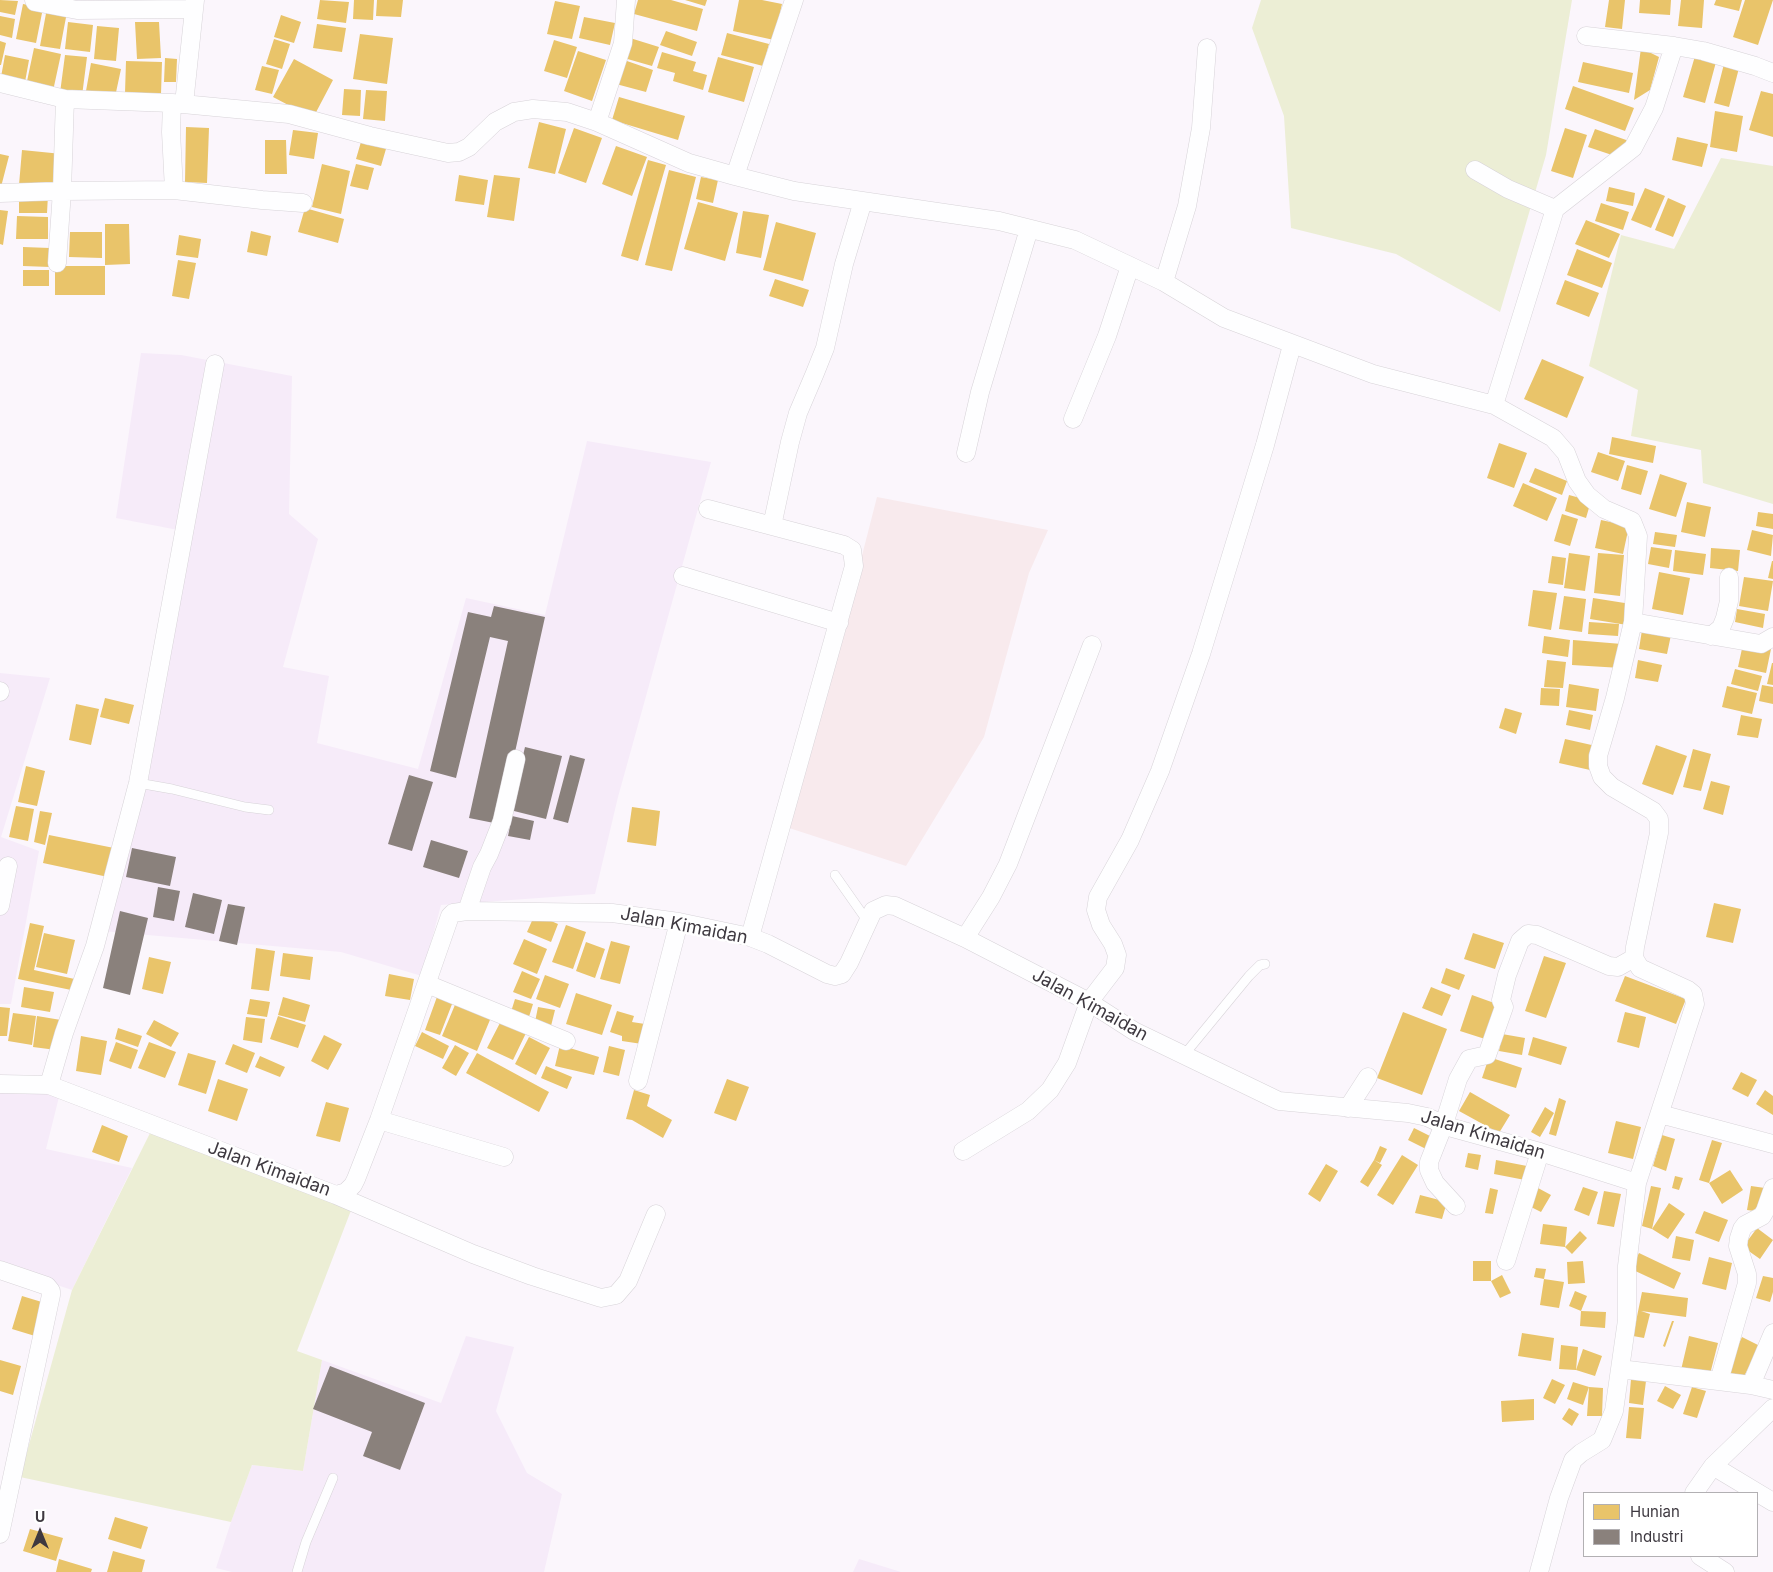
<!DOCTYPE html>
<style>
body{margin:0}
#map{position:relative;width:1773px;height:1572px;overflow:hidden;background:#fbf6fc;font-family:Inter,sans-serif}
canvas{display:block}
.legend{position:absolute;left:1583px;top:1492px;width:175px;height:65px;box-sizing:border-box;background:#fff;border:1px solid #b2b0b3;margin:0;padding:6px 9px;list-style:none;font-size:15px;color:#3e3940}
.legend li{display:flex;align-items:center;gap:10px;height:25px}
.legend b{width:25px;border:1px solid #b2b0b3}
.north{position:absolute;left:15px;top:1507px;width:50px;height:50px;-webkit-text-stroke:4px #fff;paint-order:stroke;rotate:0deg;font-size:14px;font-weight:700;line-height:20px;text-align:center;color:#3e3940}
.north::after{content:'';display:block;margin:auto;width:18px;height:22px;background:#3e3940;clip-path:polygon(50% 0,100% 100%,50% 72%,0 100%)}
</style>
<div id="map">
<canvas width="1773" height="1572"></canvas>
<ul class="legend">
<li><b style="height:14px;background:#e9c46a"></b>Hunian</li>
<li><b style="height:14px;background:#8a817c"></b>Industri</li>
</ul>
<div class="north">U</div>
</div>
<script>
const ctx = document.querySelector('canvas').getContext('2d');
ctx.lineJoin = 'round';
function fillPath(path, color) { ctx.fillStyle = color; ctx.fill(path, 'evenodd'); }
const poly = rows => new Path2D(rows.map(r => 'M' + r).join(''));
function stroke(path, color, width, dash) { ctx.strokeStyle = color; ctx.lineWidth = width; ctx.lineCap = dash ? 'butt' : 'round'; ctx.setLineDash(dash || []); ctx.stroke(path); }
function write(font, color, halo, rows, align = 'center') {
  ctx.font = font + ' Inter,sans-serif'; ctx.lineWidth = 5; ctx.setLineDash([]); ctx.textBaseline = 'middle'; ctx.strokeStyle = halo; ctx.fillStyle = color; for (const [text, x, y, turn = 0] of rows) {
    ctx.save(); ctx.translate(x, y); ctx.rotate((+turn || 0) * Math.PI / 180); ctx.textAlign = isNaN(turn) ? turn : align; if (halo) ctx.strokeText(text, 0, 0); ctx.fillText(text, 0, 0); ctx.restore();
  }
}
const commercial = poly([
 [877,497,1048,530,1029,573,984,737,906,866,783,826,826,696]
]);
const built = poly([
 [141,353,181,355,292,376,289,514,318,539,283,667,329,676,317,743,418,769,466,598,545,615,587,441,711,462,618,797,595,894,441,905,422,976,341,952,102,931,178,530,116,518],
 [0,673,50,678,1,837,39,851,11,1004,0,1004],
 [0,1081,62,1085,46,1149,132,1168,72,1290,0,1266],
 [466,1336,514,1347,496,1411,527,1473,562,1494,544,1572,232,1572,216,1568,231,1522,252,1465,303,1471,322,1360,441,1403],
 [859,1559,901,1572,853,1572]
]);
const green = poly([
 [1261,0,1572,0,1546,155,1500,312,1396,254,1291,228,1284,116,1252,28],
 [1721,158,1773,166,1773,504,1703,483,1701,450,1631,436,1638,390,1589,366,1621,235,1674,249],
 [157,1119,355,1200,297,1351,322,1360,303,1471,252,1465,231,1522,20,1477,72,1290]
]);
const homes = poly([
 [0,0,18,1,15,15,0,12],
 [320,0,349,2,346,23,317,19],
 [354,0,374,0,373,20,353,19],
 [377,0,403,0,401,17,376,16],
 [638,0,671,0,703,9,697,31,634,14],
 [685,0,707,0,705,6],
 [739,0,762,0,782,4,774,40,733,31],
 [1609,0,1625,0,1622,29,1605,27],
 [1640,0,1671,0,1670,15,1639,13],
 [1681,0,1704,0,1702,28,1678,26],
 [1716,0,1742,0,1739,11,1714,5],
 [1745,0,1773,0,1758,45,1733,37],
 [555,1,580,6,572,39,547,34],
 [23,4,43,8,36,43,16,39],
 [47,8,67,12,60,49,40,46],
 [281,15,301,22,294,43,274,37],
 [0,16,15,19,12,38,0,35],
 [584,17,615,23,610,45,579,38],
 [68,22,93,25,90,52,65,49],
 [135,22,159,22,161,58,137,59],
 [317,24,346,28,342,52,313,48],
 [97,26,119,28,116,61,94,59],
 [666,31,697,42,692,56,660,45],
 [727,33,769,44,763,66,721,55],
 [360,34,393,38,387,84,353,79],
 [630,38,659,47,652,66,624,58],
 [274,39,290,44,282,69,266,64],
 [554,40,577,47,567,78,544,71],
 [0,41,6,43,1,65,0,65],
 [34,48,61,54,53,91,26,86],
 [1641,48,1659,57,1650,90,1634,100],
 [578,51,606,60,592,101,564,91],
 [662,52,696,62,693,71,707,75,703,90,673,81,675,73,657,68],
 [5,55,29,60,25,82,1,77],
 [65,55,87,57,82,96,60,93],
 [1695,56,1716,62,1705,103,1683,97],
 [718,57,754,67,744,102,708,92],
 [165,58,177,59,176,82,164,82],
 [294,59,333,80,313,118,273,97],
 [624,60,653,70,646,92,616,84],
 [126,61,162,62,161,94,125,93],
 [1583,62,1633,73,1629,93,1578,82],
 [91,63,121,69,115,97,86,91],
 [1724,64,1739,68,1729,107,1714,103],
 [262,66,279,70,272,94,255,90],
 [1573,86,1634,108,1625,131,1565,109],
 [344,89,361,90,360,116,342,115],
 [366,90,387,91,385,121,363,119],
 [1761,91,1773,94,1773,137,1749,130],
 [619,97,685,116,678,140,612,120],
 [1715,111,1743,116,1737,152,1710,147],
 [539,122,566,129,555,174,528,168],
 [186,127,209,128,207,183,185,182],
 [574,128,602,138,586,183,558,173],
 [1565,128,1587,135,1573,178,1551,171],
 [1595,129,1629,141,1612,155,1588,147],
 [293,130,318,133,314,159,289,155],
 [363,135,388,142,381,166,356,159],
 [1677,137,1708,144,1702,167,1672,160],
 [265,140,286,140,287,174,265,174],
 [616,146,647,157,632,196,602,184],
 [22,150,62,154,59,188,19,185],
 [0,154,9,156,1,187,0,187],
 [648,160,666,165,638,261,621,256],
 [322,164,350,171,341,214,312,207],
 [356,164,374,168,368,190,350,186],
 [669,170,696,177,672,271,645,265],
 [459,175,488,180,484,205,455,201],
 [494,175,520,178,514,221,487,217],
 [701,177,718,180,713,203,696,199],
 [1609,187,1635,193,1633,206,1606,201],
 [1645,188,1665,196,1651,228,1631,220],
 [19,194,48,195,47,213,19,213],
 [1668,198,1686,206,1673,237,1655,230],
 [698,202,738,213,725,261,684,249],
 [1601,203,1629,212,1623,230,1595,221],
 [305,208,344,219,338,243,298,232],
 [0,210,8,211,3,245,0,244],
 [743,211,769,215,761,258,736,253],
 [17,216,48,217,48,239,16,239],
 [1586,220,1620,234,1609,258,1575,244],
 [776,222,816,233,803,281,763,270],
 [105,224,129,224,130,264,105,265],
 [251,231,271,236,267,256,247,252],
 [70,232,102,232,102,258,69,257],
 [179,235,201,239,198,258,176,255],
 [23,247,50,248,50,267,23,266],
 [1577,249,1612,263,1602,288,1567,275],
 [178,260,196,263,189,299,172,296],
 [55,266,105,266,105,295,55,295],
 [23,270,49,270,49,286,23,286],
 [775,279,809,290,803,307,769,296],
 [1565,280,1599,293,1589,317,1556,304],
 [1542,359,1584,377,1567,418,1524,399],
 [1612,437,1656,446,1653,463,1609,454],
 [1499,443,1527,453,1514,488,1487,478],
 [1598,452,1625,461,1618,481,1591,472],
 [1627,465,1648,471,1641,495,1621,489],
 [1535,468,1567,481,1562,495,1529,482],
 [1660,474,1687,483,1676,517,1649,509],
 [1523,483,1557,498,1547,521,1513,506],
 [1569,495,1591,501,1586,518,1565,511],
 [1687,502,1711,507,1705,537,1681,532],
 [1758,512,1773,514,1773,529,1756,526],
 [1562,514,1578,519,1570,546,1554,541],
 [1601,520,1629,526,1623,554,1595,548],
 [1752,530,1773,535,1771,556,1747,550],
 [1655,532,1677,535,1675,547,1653,544],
 [1651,547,1672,550,1669,568,1648,564],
 [1711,548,1740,550,1738,571,1710,568],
 [1675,550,1706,554,1703,575,1673,571],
 [1569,553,1590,556,1585,591,1564,588],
 [1598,553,1624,555,1620,596,1594,593],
 [1552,556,1566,558,1563,585,1548,583],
 [1772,561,1773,561,1773,579,1768,578],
 [1659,572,1690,578,1683,615,1652,609],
 [1744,577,1773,581,1768,611,1739,606],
 [1533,590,1557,593,1551,630,1528,626],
 [1564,596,1586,599,1582,632,1559,629],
 [1593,598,1631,604,1627,625,1590,619],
 [1737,609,1765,614,1763,628,1735,622],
 [1589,622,1619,624,1618,636,1588,634],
 [1642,630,1671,635,1667,654,1639,649],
 [1544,636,1570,640,1568,657,1542,653],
 [1573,640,1622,644,1621,668,1572,665],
 [1743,644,1771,649,1766,673,1738,667],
 [1547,660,1566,662,1563,688,1544,687],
 [1638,660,1662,665,1658,682,1635,678],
 [1772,663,1773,663,1773,685,1767,684],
 [1735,669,1762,676,1758,691,1731,684],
 [1569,684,1599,689,1596,711,1566,707],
 [1762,685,1773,687,1773,704,1759,701],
 [1727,686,1757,693,1752,714,1722,707],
 [1541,688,1560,689,1559,706,1540,705],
 [105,698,134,705,129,724,100,717],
 [76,704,99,709,91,745,69,740],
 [1505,708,1522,713,1516,734,1499,728],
 [1569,710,1593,715,1590,730,1566,725],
 [1741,715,1762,719,1758,738,1737,735],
 [1565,739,1596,746,1590,770,1559,763],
 [1656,745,1687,756,1673,795,1642,784],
 [1693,749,1711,754,1701,791,1683,787],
 [26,766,45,771,37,806,18,802],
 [1711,781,1730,786,1723,815,1703,809],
 [16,806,34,809,28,841,9,837],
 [632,807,660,811,656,846,627,842],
 [40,811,52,813,45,845,34,842],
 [49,835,114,848,108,877,43,863],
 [1714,903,1741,909,1733,943,1706,937],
 [535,914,558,924,551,942,527,932],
 [30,923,44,926,34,970,79,980,76,991,18,979],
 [566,925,586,932,573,969,552,962],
 [44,933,75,940,67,974,36,967],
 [1473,933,1504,943,1495,969,1464,959],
 [524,939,547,949,537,974,513,964],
 [611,941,630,946,620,984,600,979],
 [586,942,605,949,595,978,576,971],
 [256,948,275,951,269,991,251,989],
 [283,953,313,957,310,980,280,976],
 [1544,956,1566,963,1546,1018,1525,1011],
 [149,957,171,962,163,994,142,989],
 [1446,968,1465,975,1459,990,1441,983],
 [522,971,540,979,531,999,513,992],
 [389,974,414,979,410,1000,385,996],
 [545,975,569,984,560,1008,536,999],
 [1625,976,1686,999,1676,1024,1615,1001],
 [24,987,54,992,50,1012,21,1007],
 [1431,987,1451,995,1442,1016,1422,1008],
 [576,993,612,1005,602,1035,566,1024],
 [438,994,454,999,440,1035,425,1030],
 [1472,995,1497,1004,1485,1039,1460,1031],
 [283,997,310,1005,305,1022,278,1015],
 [250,999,270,1002,267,1017,247,1014],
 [515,999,533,1004,528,1020,510,1015],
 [457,1000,492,1015,477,1051,442,1036],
 [0,1007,10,1008,7,1036,0,1036],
 [538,1007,555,1010,551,1026,535,1022],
 [617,1011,634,1016,632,1022,645,1024,642,1044,622,1041,622,1036,610,1032],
 [1403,1012,1447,1029,1422,1095,1377,1078],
 [1625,1012,1646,1017,1639,1048,1617,1042],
 [13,1013,36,1016,32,1045,8,1041],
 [37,1016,61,1020,56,1050,33,1047],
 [278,1016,306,1025,298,1048,270,1039],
 [246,1017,265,1019,262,1043,243,1040],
 [502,1019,527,1031,513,1060,487,1048],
 [154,1020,179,1033,171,1047,146,1034],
 [118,1028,142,1036,138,1047,115,1039],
 [422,1032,449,1046,443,1059,415,1046],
 [1502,1034,1525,1038,1522,1055,1499,1051],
 [324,1035,342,1044,328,1070,311,1061],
 [81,1036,107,1041,101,1075,76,1071],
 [529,1037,550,1048,536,1075,515,1064],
 [1533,1037,1567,1047,1561,1065,1528,1055],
 [116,1042,138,1050,131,1069,109,1061],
 [149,1042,176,1052,165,1078,138,1068],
 [233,1044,255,1053,247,1073,225,1064],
 [455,1045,469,1053,456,1076,442,1068],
 [560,1045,599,1057,594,1075,555,1066],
 [609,1046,625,1050,619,1076,603,1072],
 [188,1053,216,1061,206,1094,178,1085],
 [477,1053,549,1092,539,1112,466,1073],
 [260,1056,285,1067,280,1077,255,1067],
 [1489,1057,1522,1068,1516,1088,1482,1078],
 [546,1066,572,1077,567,1089,541,1078],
 [1741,1072,1757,1080,1748,1097,1732,1089],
 [218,1079,248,1089,237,1121,208,1111],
 [727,1079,749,1087,736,1121,714,1113],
 [634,1090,650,1095,647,1106,672,1120,663,1138,632,1120,626,1119],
 [1765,1090,1773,1096,1773,1115,1756,1104],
 [1470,1092,1510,1115,1499,1133,1459,1111],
 [1559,1098,1566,1101,1556,1136,1549,1134],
 [326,1102,349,1108,340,1142,316,1136],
 [1545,1107,1554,1113,1540,1137,1531,1132],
 [1616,1121,1641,1127,1633,1159,1608,1153],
 [102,1125,128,1136,119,1162,92,1152],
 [1414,1128,1432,1137,1426,1149,1408,1140],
 [1662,1135,1675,1139,1666,1171,1653,1166],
 [1712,1140,1722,1143,1709,1183,1730,1170,1743,1190,1722,1204,1709,1183,1699,1180],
 [1380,1146,1387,1149,1380,1163,1374,1160],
 [1468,1153,1481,1155,1478,1170,1465,1167],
 [1402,1155,1418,1165,1393,1205,1377,1195],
 [1374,1160,1382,1165,1368,1187,1360,1182],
 [1496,1160,1527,1166,1525,1180,1494,1174],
 [1326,1164,1338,1171,1320,1202,1308,1194],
 [1675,1176,1683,1178,1679,1190,1672,1188],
 [1651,1186,1661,1188,1652,1229,1642,1226],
 [1751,1186,1765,1188,1762,1212,1747,1210],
 [1583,1187,1598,1192,1589,1216,1574,1210],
 [1490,1188,1498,1190,1493,1214,1485,1213],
 [1538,1188,1551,1195,1541,1212,1529,1206],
 [1604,1191,1621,1194,1614,1227,1597,1224],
 [1420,1195,1447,1202,1442,1219,1415,1213],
 [1669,1203,1685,1214,1668,1239,1652,1229],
 [1704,1211,1728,1220,1719,1242,1695,1233],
 [1543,1224,1567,1227,1565,1247,1580,1231,1587,1238,1572,1254,1565,1247,1540,1244],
 [1757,1228,1773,1240,1760,1259,1743,1247],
 [1676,1236,1694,1240,1690,1261,1672,1258],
 [1639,1253,1681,1273,1674,1289,1631,1269],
 [1709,1257,1732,1263,1726,1290,1702,1284],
 [1473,1261,1491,1261,1491,1281,1473,1281],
 [1583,1261,1585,1283,1568,1284,1567,1262],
 [1536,1268,1546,1269,1544,1279,1564,1282,1559,1308,1540,1305,1544,1279,1534,1277],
 [1502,1275,1511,1293,1500,1298,1491,1281],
 [1763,1276,1773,1278,1773,1292,1770,1302,1756,1298],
 [1575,1291,1587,1296,1581,1311,1569,1306],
 [1642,1292,1688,1298,1686,1317,1641,1311,1650,1314,1644,1338,1633,1336],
 [22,1296,45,1303,35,1336,12,1329],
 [1581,1311,1606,1312,1605,1328,1580,1326],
 [1672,1321,1674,1321,1665,1347,1663,1346],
 [1522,1333,1554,1338,1551,1361,1518,1356],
 [1689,1336,1718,1343,1709,1378,1681,1370],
 [1742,1337,1760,1346,1741,1382,1724,1374],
 [1561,1345,1578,1347,1576,1370,1583,1349,1602,1356,1595,1376,1576,1370,1559,1369],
 [0,1360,21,1366,13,1395,0,1391],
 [1552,1379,1565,1385,1555,1404,1543,1398],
 [1631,1379,1646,1381,1643,1405,1629,1403],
 [1573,1382,1589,1387,1583,1405,1567,1399],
 [1665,1386,1681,1395,1673,1409,1657,1401],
 [1589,1387,1603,1388,1602,1416,1587,1416],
 [1692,1387,1706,1391,1697,1418,1683,1414],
 [1534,1399,1534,1420,1502,1422,1501,1401],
 [1629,1407,1644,1408,1641,1439,1626,1438],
 [1569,1408,1579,1414,1572,1426,1562,1419],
 [115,1517,148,1527,141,1549,108,1539],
 [30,1529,63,1538,56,1561,23,1551],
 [113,1551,145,1560,142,1572,107,1572],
 [59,1559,92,1569,91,1572,56,1572]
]);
const industry = poly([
 [494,606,545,617,499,824,469,818,508,641,490,637,456,778,430,771,468,612,491,617],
 [525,747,562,756,546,819,510,810],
 [570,755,585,759,568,823,553,819],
 [409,775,433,782,412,851,388,844],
 [512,816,534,821,530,840,508,836],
 [431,840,468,851,459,878,423,867],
 [132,848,176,857,170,886,126,877],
 [158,887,180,891,174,921,153,917],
 [193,893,222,900,214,934,185,927],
 [228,904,245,907,237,945,219,941],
 [120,911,148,918,130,995,103,988],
 [330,1366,425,1403,400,1470,363,1456,372,1432,313,1409]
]);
const service = poly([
 [138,783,172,789,245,807,269,810],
 [835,875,868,922],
 [1184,1055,1249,976,1260,965,1265,964],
 [297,1572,306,1542,333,1478]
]);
const minor = poly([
 [34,0,35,2,77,10,194,9],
 [1586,36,1674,46],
 [0,83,65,99,172,103,289,114,370,136,448,153,459,152,469,147,495,122,514,112,533,109,567,112,597,122,689,163,735,176,794,191,999,221,1075,240,1164,282,1224,318,1373,374,1494,405,1553,438,1566,453,1577,481,1587,495,1604,509,1632,521,1638,536,1633,622,1615,698,1598,756,1598,766,1602,777,1612,787,1653,811,1659,819,1659,833,1635,947,1634,958,1640,968,1688,990,1693,994,1695,1004,1637,1183,1627,1266,1627,1320,1614,1411,1602,1440,1581,1453,1573,1460,1559,1498,1539,1572],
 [172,103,171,132,174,190],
 [184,104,195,0],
 [597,122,623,43,626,0],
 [1475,170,1508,189,1555,209],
 [735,176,794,0],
 [0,193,62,191,174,190,262,200,303,203],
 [57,263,62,191,65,99],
 [1164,282,1187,206,1201,128,1207,48],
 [1494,405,1555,209,1633,148,1654,108,1674,46,1703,51,1755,66,1773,73],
 [1073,419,1107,336,1130,266],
 [966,453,980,392,1029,229],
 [708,509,844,545,852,550,854,566,750,937],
 [772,526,790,442,798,413,815,373,825,348,844,264,863,201],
 [683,576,839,623],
 [1633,622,1761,644,1773,637],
 [1711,636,1721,628,1725,618,1729,601,1729,577],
 [0,692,0,691],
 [0,906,8,866],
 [467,911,482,867,489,854,502,821,516,759],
 [965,938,991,897,1008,864,1092,645],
 [427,984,566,1041],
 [638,1081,679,922],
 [0,1084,49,1085,336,1195,346,1192,353,1185,356,1179,379,1120,450,916,453,913,467,911,612,913,679,922,750,937,768,944,827,974,835,976,842,974,849,963,873,911,886,905,895,906,965,938,1089,1002,1134,1031,1279,1101,1408,1113,1427,1117,1449,1127,1540,1152,1637,1183],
 [49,1085,64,1033,95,946,138,783,215,364],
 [1348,1108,1368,1077],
 [1660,1114,1773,1144],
 [379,1120,504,1157],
 [963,1151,1028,1111,1050,1090,1067,1063,1089,1002,1115,968,1117,955,1113,944,1101,925,1096,910,1098,897,1130,840,1160,771,1201,654,1265,445,1292,345],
 [336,1195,473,1254,532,1276,601,1298,616,1295,628,1281,656,1214],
 [1456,1206,1435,1183,1429,1170,1429,1162,1444,1124,1458,1079,1469,1059,1487,1055,1504,1007,1501,1000,1507,975,1520,941,1528,934,1537,935,1609,966,1618,967,1634,958],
 [1506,1261,1540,1152],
 [0,1270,47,1286,51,1291,51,1295,0,1534],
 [1620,1369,1751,1385,1773,1390],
 [1719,1381,1747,1283,1747,1274,1738,1246,1739,1238,1742,1229,1745,1225,1762,1216,1765,1211,1773,1188],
 [1751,1385,1773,1333],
 [1713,1466,1773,1502],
 [1694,1493,1713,1466,1773,1408],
 [1700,1556,1725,1572]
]);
const streetNames = [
 ["Jalan Kimaidan",684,926,11],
 ["Jalan Kimaidan",1090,1005,29],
 ["Jalan Kimaidan",1483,1135,17],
 ["Jalan Kimaidan",269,1169,20]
];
fillPath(commercial, '#f8eaed');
fillPath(built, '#f6ebf9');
fillPath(green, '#eceed5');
fillPath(homes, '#e9c46a');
fillPath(industry, '#8a817c');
stroke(service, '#d7d3d8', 10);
stroke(minor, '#d7d3d8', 19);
stroke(service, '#fefeff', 9);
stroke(minor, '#fefeff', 18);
write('18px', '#3e3940', '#fff', streetNames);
</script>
